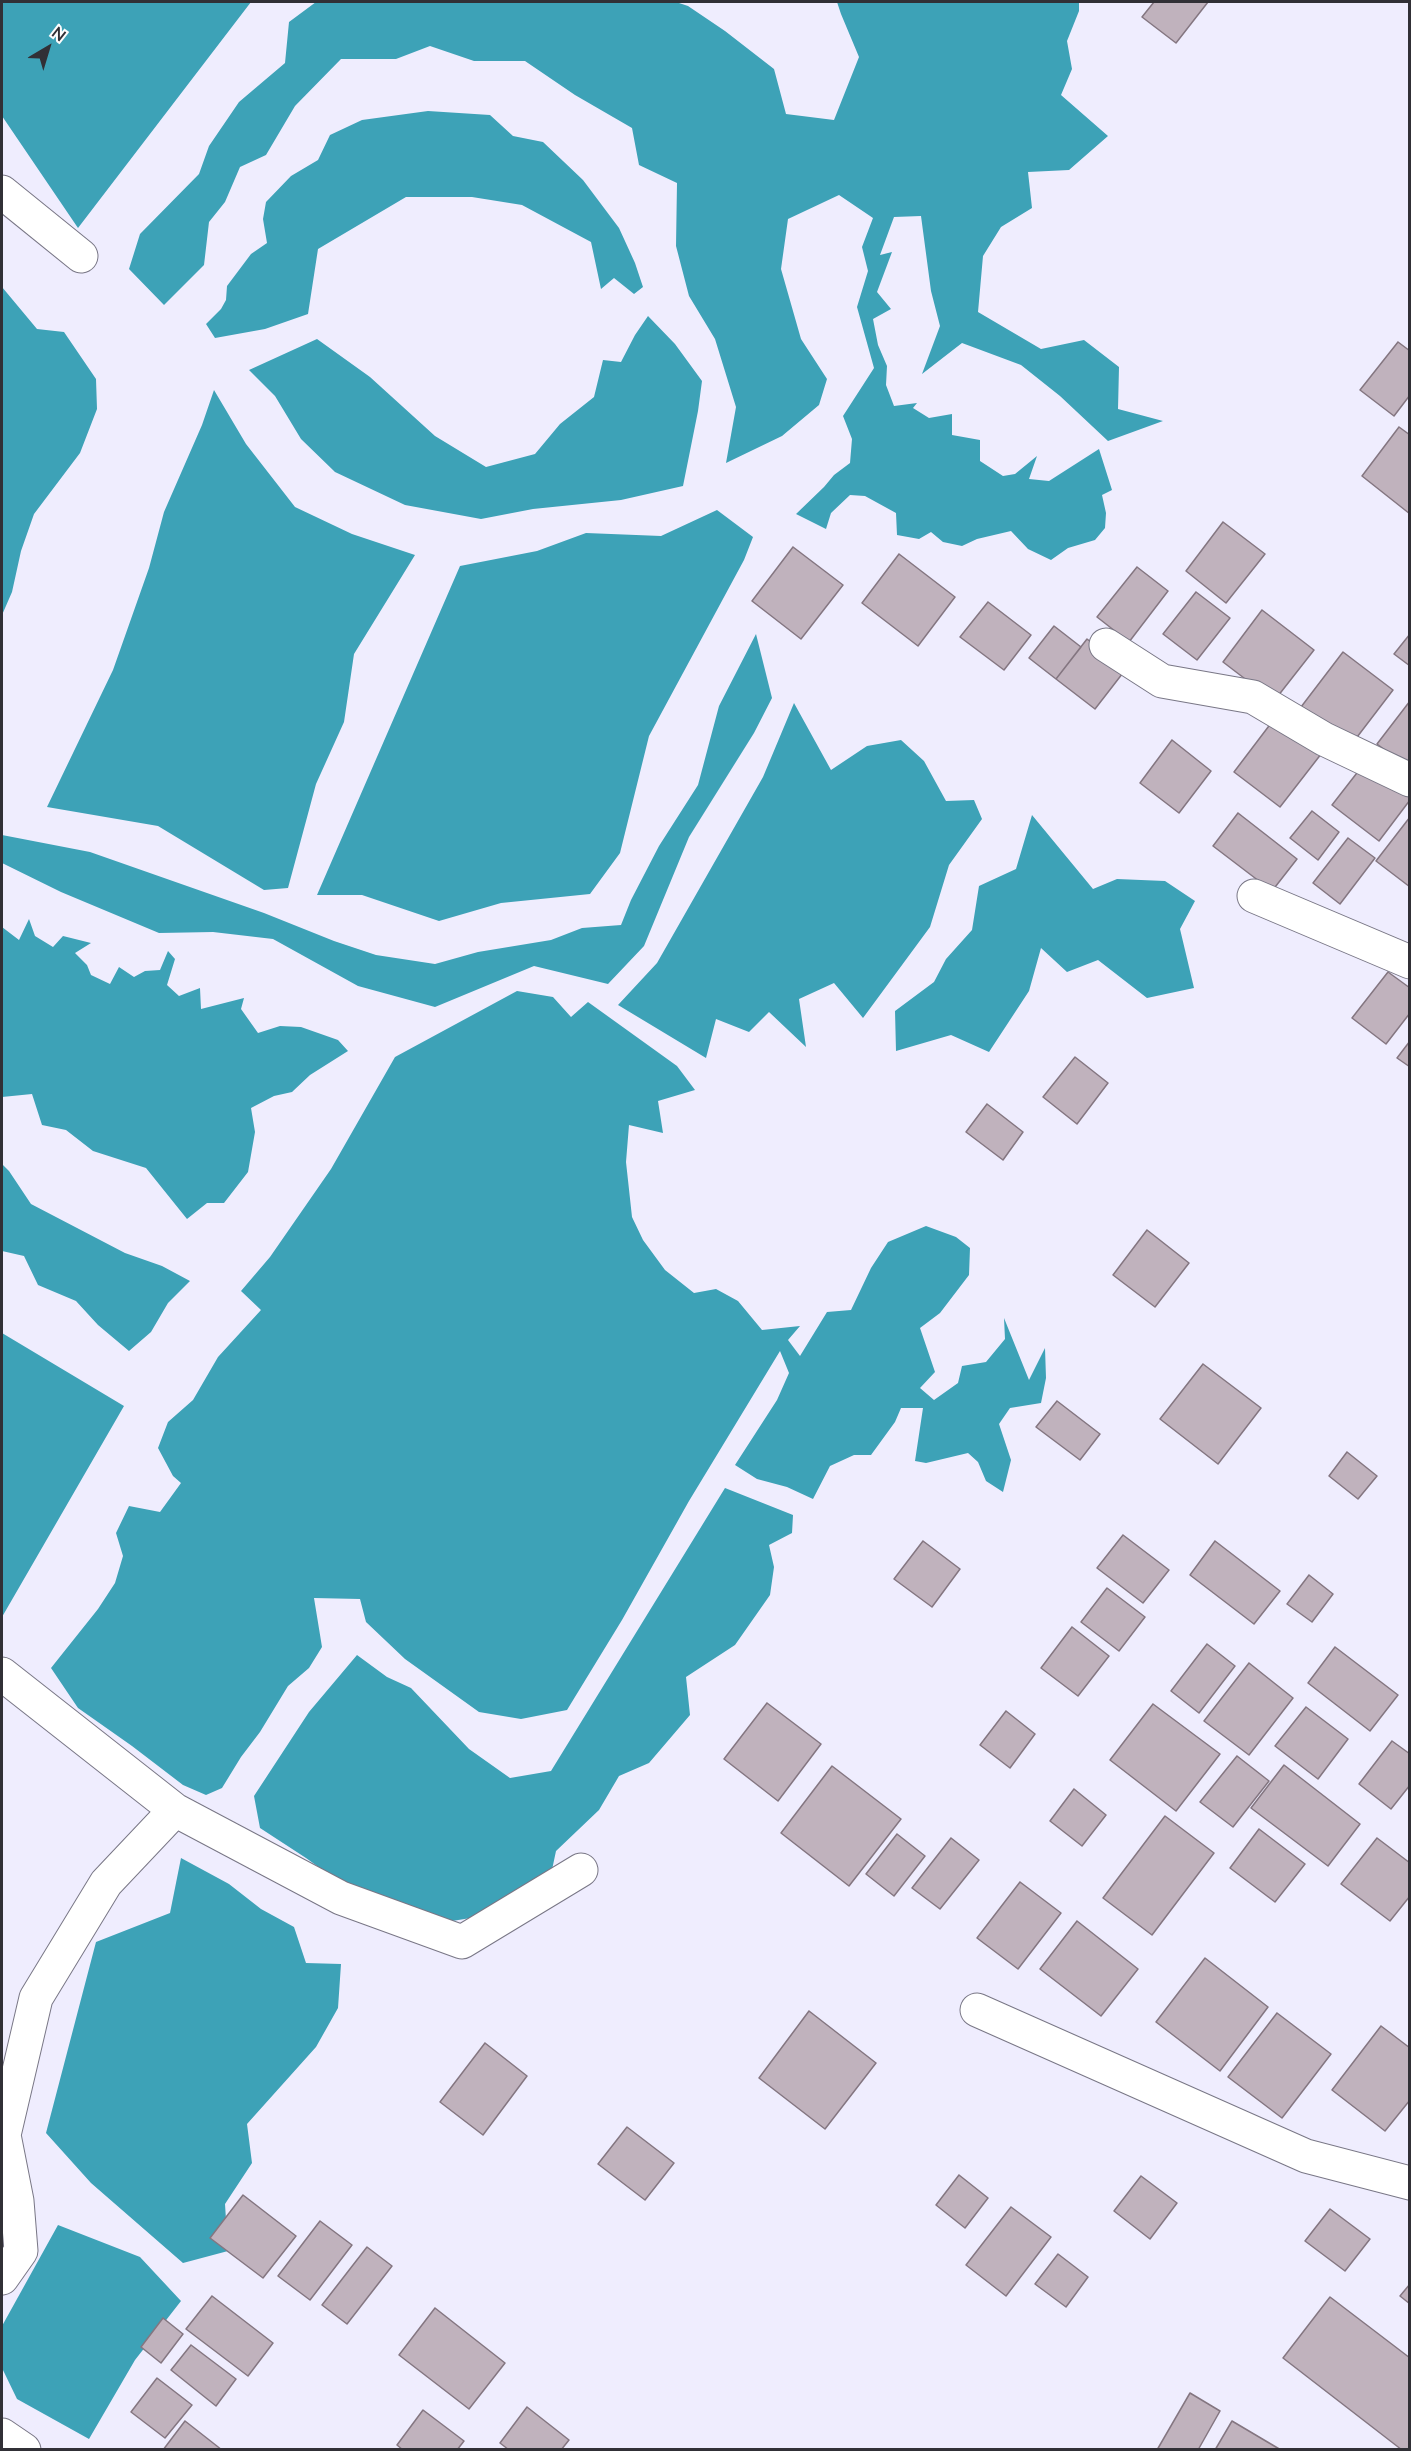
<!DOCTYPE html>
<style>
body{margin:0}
#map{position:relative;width:1411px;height:2451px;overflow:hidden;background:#efedfe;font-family:Lato,sans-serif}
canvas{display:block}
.frame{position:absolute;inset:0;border:3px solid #313036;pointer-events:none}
.north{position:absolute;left:18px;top:18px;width:60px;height:60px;-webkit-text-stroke:4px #fdfdfd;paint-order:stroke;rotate:38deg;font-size:16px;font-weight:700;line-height:24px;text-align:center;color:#313036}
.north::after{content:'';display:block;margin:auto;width:21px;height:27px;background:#313036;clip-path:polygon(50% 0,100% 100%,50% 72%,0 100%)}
</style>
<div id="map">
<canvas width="1411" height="2451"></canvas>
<div class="frame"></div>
<div class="north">N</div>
</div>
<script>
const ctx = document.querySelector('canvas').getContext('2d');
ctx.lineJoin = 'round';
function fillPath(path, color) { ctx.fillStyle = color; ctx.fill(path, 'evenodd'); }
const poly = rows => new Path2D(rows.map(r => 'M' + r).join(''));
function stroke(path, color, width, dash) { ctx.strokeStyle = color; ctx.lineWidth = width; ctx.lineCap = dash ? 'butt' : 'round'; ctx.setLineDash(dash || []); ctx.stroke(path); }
const water = poly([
 [2,2,251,2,78,228,2,116],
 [316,2,676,2,688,6,725,31,774,69,786,114,834,120,859,57,841,14,837,2,1079,2,1079,11,1067,41,1072,69,1061,95,1108,136,1069,170,1028,172,1032,208,1001,227,983,256,978,312,1041,349,1084,340,1119,367,1118,409,1163,421,1108,441,1060,396,1021,365,962,343,922,374,940,326,931,291,921,216,894,217,880,255,892,252,877,292,891,309,873,319,878,345,887,366,886,385,894,406,917,403,913,408,929,418,952,414,952,435,980,440,980,461,1003,476,1015,474,1037,456,1029,479,1049,481,1099,449,1112,490,1102,495,1106,513,1105,528,1095,540,1068,548,1051,560,1028,549,1011,531,977,539,962,546,943,542,931,532,919,539,897,535,896,513,865,496,850,495,831,513,826,529,796,514,824,487,834,475,850,463,852,439,843,416,874,368,857,307,868,271,862,247,873,218,839,195,788,219,781,269,801,339,827,379,819,405,782,436,726,463,736,407,715,339,689,296,676,246,677,183,639,165,632,128,575,95,525,61,474,61,430,46,396,59,341,59,295,106,266,155,240,167,225,202,209,222,204,265,164,305,129,269,140,234,199,174,209,146,239,102,285,63,289,22],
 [428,111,490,115,513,136,543,142,583,180,619,228,635,263,643,287,634,294,614,278,601,289,591,242,522,205,472,197,406,197,318,249,308,314,265,329,215,338,206,324,221,309,226,300,227,286,251,254,267,243,263,219,266,202,291,176,318,160,330,135,362,120],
 [2,287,37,329,64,332,96,379,97,409,80,453,34,514,21,551,12,592,2,615],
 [648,316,675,344,702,381,698,411,683,486,621,500,533,509,481,519,405,505,335,472,301,439,275,396,249,370,317,339,370,377,435,436,486,467,535,454,560,424,594,397,603,360,621,362,635,335],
 [214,390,246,444,295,507,352,534,415,555,354,654,344,722,316,784,288,888,264,890,158,826,47,807,113,670,149,568,164,512,202,425],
 [717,510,753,537,744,560,649,736,620,853,590,894,501,903,439,921,362,895,317,895,460,566,537,551,586,533,661,536],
 [756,634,772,698,754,733,689,837,644,946,608,984,534,966,435,1007,358,986,273,939,213,932,159,933,61,892,2,863,2,835,90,852,264,913,334,941,376,955,435,964,478,952,551,940,582,928,621,925,631,900,659,846,698,785,719,706],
 [794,703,831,770,867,746,901,740,924,761,946,801,974,800,982,819,949,865,930,927,863,1018,834,983,799,999,806,1047,769,1012,749,1032,716,1019,706,1058,618,1005,657,963,763,777],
 [1032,815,1093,889,1117,879,1165,881,1195,901,1180,929,1194,988,1147,998,1098,960,1067,972,1041,948,1029,991,989,1052,951,1035,896,1051,895,1011,934,982,946,959,972,930,979,886,1016,869],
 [29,919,35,936,53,947,63,936,91,943,75,953,87,965,91,975,110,984,119,967,134,977,145,971,160,970,168,951,175,959,167,985,179,996,200,988,201,1009,244,998,241,1009,258,1033,280,1026,301,1027,338,1040,348,1051,310,1075,292,1092,274,1096,251,1108,255,1132,248,1172,224,1203,207,1203,187,1219,146,1168,93,1151,66,1130,42,1125,32,1094,2,1097,2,927,19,940],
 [517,991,553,997,571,1017,588,1002,677,1066,695,1090,658,1101,663,1133,629,1125,626,1162,632,1217,643,1240,665,1270,694,1293,716,1289,738,1301,762,1330,800,1326,788,1340,800,1356,827,1312,851,1310,871,1268,888,1242,926,1226,956,1237,970,1248,969,1275,940,1313,920,1328,935,1372,920,1388,934,1400,958,1383,962,1366,986,1362,1005,1339,1004,1318,1029,1380,1045,1348,1046,1378,1041,1403,1010,1408,999,1424,1011,1460,1003,1492,986,1481,978,1462,968,1453,926,1463,915,1461,923,1408,901,1408,895,1422,871,1455,854,1455,830,1466,813,1499,787,1487,757,1479,735,1465,777,1400,789,1373,780,1351,689,1501,622,1620,567,1710,521,1719,479,1712,405,1659,366,1622,360,1599,314,1598,322,1647,309,1668,288,1686,260,1732,241,1757,222,1788,206,1795,183,1785,132,1746,78,1708,51,1668,98,1609,115,1583,123,1556,116,1533,129,1506,160,1512,181,1483,173,1476,158,1448,168,1422,193,1400,218,1357,261,1310,241,1291,270,1257,331,1169,395,1057],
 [2,1164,9,1171,31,1204,125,1253,162,1266,190,1281,168,1303,151,1332,129,1351,98,1325,76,1301,38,1285,24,1256,2,1251],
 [2,1333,124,1406,2,1617],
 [725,1488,793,1515,792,1533,769,1545,774,1567,770,1595,735,1645,686,1677,690,1715,649,1763,619,1776,599,1810,556,1851,549,1884,477,1917,452,1921,349,1889,306,1858,260,1828,254,1796,309,1712,357,1655,387,1677,411,1688,469,1749,510,1778,551,1771],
 [181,1858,229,1884,261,1909,294,1927,306,1963,341,1964,338,2008,316,2047,247,2124,252,2163,225,2204,228,2251,183,2263,91,2183,46,2133,96,1942,170,1913],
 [58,2225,140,2257,181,2301,135,2360,89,2439,17,2399,2,2368,2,2326]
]);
const building = poly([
 [1154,2,1208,2,1176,43,1142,17,1154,2],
 [1398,342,1410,351,1410,395,1394,416,1360,390,1398,342],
 [1399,427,1410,435,1410,514,1362,476,1399,427],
 [1223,522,1265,554,1226,603,1186,571,1223,522],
 [793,547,843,585,801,639,752,601,793,547],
 [899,554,955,597,918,646,862,603,899,554],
 [1137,567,1168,591,1129,642,1097,617,1137,567],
 [1196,592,1230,618,1197,660,1163,634,1196,592],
 [988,602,1031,635,1004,670,960,637,988,602],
 [1262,610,1314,650,1274,701,1223,662,1262,610],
 [1054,626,1081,647,1056,679,1029,658,1054,626],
 [1410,634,1410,666,1394,654,1410,634],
 [1087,639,1126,669,1095,709,1056,679,1087,639],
 [1343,652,1393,690,1351,745,1301,707,1343,652],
 [1410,701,1410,769,1377,744,1410,701],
 [1278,714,1325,749,1280,807,1234,772,1278,714],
 [1172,740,1211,771,1179,813,1140,783,1172,740],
 [1367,760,1410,792,1410,800,1379,841,1332,805,1367,760],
 [1312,811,1339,832,1318,860,1290,838,1312,811],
 [1238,813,1297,859,1272,891,1213,846,1238,813],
 [1410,817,1410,887,1376,861,1410,817],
 [1348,838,1375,858,1340,904,1313,883,1348,838],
 [1388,972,1410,988,1410,1013,1386,1044,1352,1018,1388,972],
 [1410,1041,1410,1067,1397,1058,1410,1041],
 [1075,1057,1108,1083,1077,1124,1043,1097,1075,1057],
 [987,1104,1023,1132,1003,1160,966,1132,987,1104],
 [1147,1230,1189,1263,1155,1307,1113,1275,1147,1230],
 [1203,1364,1261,1408,1218,1464,1160,1419,1203,1364],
 [1057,1401,1100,1434,1080,1460,1036,1427,1057,1401],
 [1347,1452,1377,1476,1358,1499,1329,1476,1347,1452],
 [1123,1535,1169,1570,1143,1603,1097,1568,1123,1535],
 [923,1541,960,1569,932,1607,894,1579,923,1541],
 [1215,1541,1280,1591,1254,1624,1190,1575,1215,1541],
 [1309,1575,1333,1594,1312,1622,1287,1604,1309,1575],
 [1107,1588,1145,1617,1119,1651,1081,1622,1107,1588],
 [1072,1627,1109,1656,1078,1696,1041,1668,1072,1627],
 [1207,1644,1235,1666,1199,1713,1171,1691,1207,1644],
 [1335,1647,1398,1695,1370,1731,1308,1683,1335,1647],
 [1249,1663,1293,1698,1249,1755,1204,1721,1249,1663],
 [767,1703,821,1744,778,1801,724,1759,767,1703],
 [1153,1704,1220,1754,1176,1811,1110,1760,1153,1704],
 [1306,1707,1348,1739,1318,1779,1275,1746,1306,1707],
 [1006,1711,1035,1734,1010,1768,980,1745,1006,1711],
 [1392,1741,1410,1754,1410,1785,1391,1809,1359,1784,1392,1741],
 [1237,1756,1269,1781,1233,1827,1200,1802,1237,1756],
 [1284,1765,1360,1824,1328,1866,1251,1808,1284,1765],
 [832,1766,901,1819,849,1886,781,1833,832,1766],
 [1074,1789,1106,1815,1082,1846,1050,1821,1074,1789],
 [1165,1816,1214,1853,1152,1935,1103,1898,1165,1816],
 [1259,1829,1305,1864,1275,1902,1230,1868,1259,1829],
 [897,1834,925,1856,894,1896,866,1874,897,1834],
 [951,1838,979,1860,940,1909,912,1888,951,1838],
 [1377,1838,1410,1863,1410,1896,1390,1921,1341,1884,1377,1838],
 [1020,1882,1061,1913,1018,1969,977,1938,1020,1882],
 [1077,1921,1138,1969,1101,2016,1040,1969,1077,1921],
 [1205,1958,1268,2007,1220,2071,1156,2022,1205,1958],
 [809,2011,876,2063,825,2129,759,2078,809,2011],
 [1277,2013,1331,2054,1282,2118,1228,2077,1277,2013],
 [1381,2026,1410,2048,1410,2100,1385,2131,1332,2090,1381,2026],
 [485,2043,527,2076,483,2135,440,2102,485,2043],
 [627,2127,674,2163,645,2200,598,2164,627,2127],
 [959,2175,988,2198,965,2228,936,2205,959,2175],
 [1141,2176,1177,2203,1150,2239,1114,2211,1141,2176],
 [243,2195,296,2236,263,2278,210,2238,243,2195],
 [1011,2207,1051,2237,1006,2296,966,2265,1011,2207],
 [1330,2209,1370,2239,1345,2271,1305,2241,1330,2209],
 [320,2221,352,2245,310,2300,278,2276,320,2221],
 [367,2247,392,2266,347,2324,322,2305,367,2247],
 [1058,2254,1088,2277,1066,2307,1035,2284,1058,2254],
 [1410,2284,1410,2304,1400,2296,1410,2284],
 [212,2296,273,2343,248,2376,186,2329,212,2296],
 [1330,2297,1410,2358,1410,2450,1402,2450,1283,2358,1330,2297],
 [435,2308,505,2363,469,2409,399,2355,435,2308],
 [163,2318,183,2334,161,2363,141,2347,163,2318],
 [191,2345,236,2379,216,2406,171,2370,191,2345],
 [157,2378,192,2405,165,2438,131,2412,157,2378],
 [1190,2393,1220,2411,1198,2450,1157,2450,1190,2393],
 [527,2407,569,2440,561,2450,509,2450,500,2443,527,2407],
 [423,2410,464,2441,457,2450,403,2450,397,2445,423,2410],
 [185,2421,222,2450,163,2450,185,2421],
 [1232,2421,1281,2450,1215,2450,1232,2421]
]);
const minor = poly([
 [2,192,81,256],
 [1106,645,1162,681,1253,697,1324,739,1410,780],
 [1254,896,1410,962],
 [2,1674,175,1810,106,1883,36,1998,4,2135,17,2201,21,2251,2,2278],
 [175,1810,341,1898,462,1942,581,1870],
 [977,2010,1306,2156,1410,2183],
 [2,2435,24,2450]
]);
fillPath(water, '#3da2b7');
fillPath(building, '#c0b2bd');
stroke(building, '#847681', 1.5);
stroke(minor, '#797786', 35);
stroke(minor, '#fff', 33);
</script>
